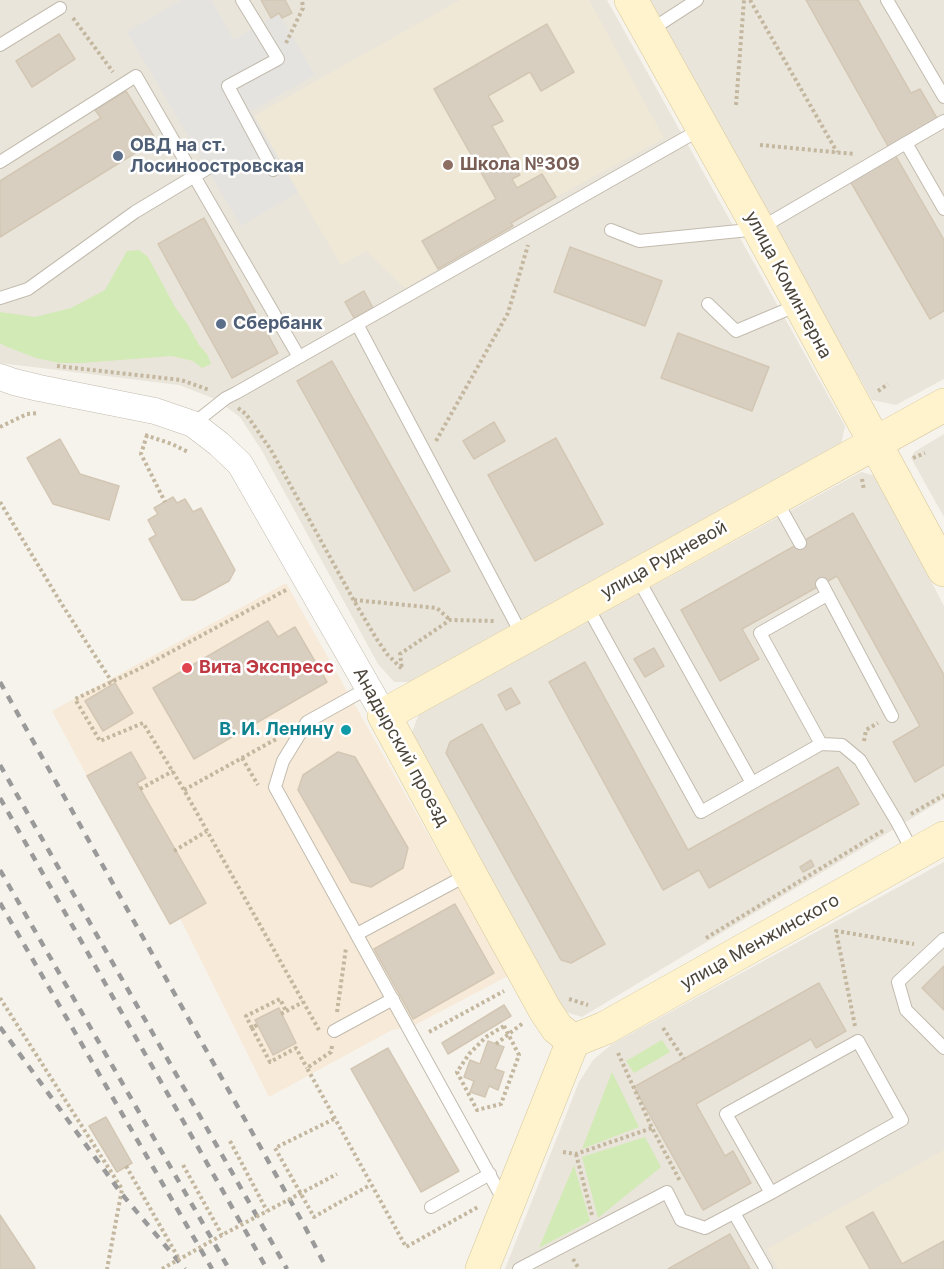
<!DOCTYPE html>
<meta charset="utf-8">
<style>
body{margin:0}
canvas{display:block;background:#f6f3ec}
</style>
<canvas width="944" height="1269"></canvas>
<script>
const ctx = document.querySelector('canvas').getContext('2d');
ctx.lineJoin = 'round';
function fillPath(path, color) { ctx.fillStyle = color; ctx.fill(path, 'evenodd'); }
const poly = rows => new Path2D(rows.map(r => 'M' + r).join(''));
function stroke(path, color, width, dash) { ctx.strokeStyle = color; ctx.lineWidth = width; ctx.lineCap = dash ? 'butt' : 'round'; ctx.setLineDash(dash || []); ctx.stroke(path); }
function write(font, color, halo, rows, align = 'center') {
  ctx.font = font + ' Inter,sans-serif'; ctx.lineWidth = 5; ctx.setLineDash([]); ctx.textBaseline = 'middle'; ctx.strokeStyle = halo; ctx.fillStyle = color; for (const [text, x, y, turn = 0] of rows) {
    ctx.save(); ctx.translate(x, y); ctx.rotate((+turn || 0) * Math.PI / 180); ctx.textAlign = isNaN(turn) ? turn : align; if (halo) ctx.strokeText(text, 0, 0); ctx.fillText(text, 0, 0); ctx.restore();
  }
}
const residential = poly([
 [0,0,607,0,845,426,841,444,418,682,394,682,378,664,262,451,240,417,215,399,179,385,0,363],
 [647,0,944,0,944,379,896,405,872,400],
 [944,434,944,517,911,458,914,452],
 [861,472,876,476,944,606,944,799,582,1017,563,1011,409,740,419,714],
 [944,862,944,1269,505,1269,579,1082,593,1060,612,1044]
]);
const commercial = poly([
 [286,583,508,976,413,1026,392,1030,269,1097,180,918,206,903,137,783,146,778,131,752,87,776,52,711]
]);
const education = poly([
 [460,0,589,0,664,138,511,222,513,226,405,288,366,251,341,265,254,116],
 [944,1150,944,1269,778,1269,767,1249]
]);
const green = poly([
 [139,250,148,257,175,307,188,325,199,345,207,354,211,364,202,368,193,361,172,356,81,363,59,363,36,358,5,346,0,343,0,312,35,317,71,308,105,290,127,251],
 [662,1040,670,1052,634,1073,626,1061],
 [612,1072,639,1127,582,1149],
 [645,1137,661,1167,598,1218,582,1157],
 [574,1165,590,1221,539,1248]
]);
const parking = poly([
 [181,0,211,0,234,40,279,13,315,75,251,111,298,192,241,226,127,32]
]);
const building = poly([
 [261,0,285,0,292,13,282,18,279,13,271,18,261,0],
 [806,0,858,0,911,93,920,89,938,120,889,148,806,0],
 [547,24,574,72,541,91,530,72,488,96,503,121,492,126,520,175,512,179,517,188,542,174,556,197,511,223,513,226,438,269,422,241,496,199,434,89,547,24],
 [59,34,75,59,32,87,16,61,59,34],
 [126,91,156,140,0,237,0,181,101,118,95,110,126,91],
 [894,153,944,240,944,311,930,319,849,179,894,153],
 [204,218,278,353,232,378,158,244,204,218],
 [570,247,662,281,645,326,554,292,570,247],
 [364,291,373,308,354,318,345,302,364,291],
 [678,333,769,367,752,411,661,378,678,333],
 [332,361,450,571,414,591,297,381,332,361],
 [494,422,505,441,474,459,463,441,494,422],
 [556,438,603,524,535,561,488,475,556,438],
 [60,439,80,474,119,486,109,520,53,504,27,458,60,439],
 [173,497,177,503,185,499,193,512,201,508,235,570,229,581,194,600,182,600,149,539,156,535,148,520,158,514,154,508,173,497],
 [853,513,944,675,944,765,915,782,893,742,920,726,837,576,742,629,759,659,720,681,681,610,853,513],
 [268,621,278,637,295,627,327,682,194,759,153,688,268,621],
 [654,648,664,666,645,677,634,659,654,648],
 [585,662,688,850,838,767,859,804,709,888,699,870,663,890,549,682,585,662],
 [115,683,133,713,103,731,85,701,115,683],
 [511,688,520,703,506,710,498,695,511,688],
 [482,724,605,944,571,963,561,960,446,753,450,742,482,724],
 [131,752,146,778,137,783,206,903,170,924,87,776,131,752],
 [338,752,355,757,408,848,403,868,371,887,351,882,298,790,303,775,338,752],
 [811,860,814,866,803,872,800,867,811,860],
 [455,904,494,973,413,1019,374,949,455,904],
 [944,966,944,1010,922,988,944,966],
 [819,983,846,1031,816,1048,811,1039,696,1104,725,1156,733,1151,751,1183,703,1210,634,1087,819,983],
 [504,1005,511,1016,448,1054,442,1043,504,1005],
 [279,1008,296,1043,273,1055,255,1020,279,1008],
 [488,1041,504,1047,495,1069,504,1072,498,1090,489,1086,485,1097,470,1092,474,1081,464,1077,470,1060,480,1064,488,1041],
 [388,1048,459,1171,421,1192,351,1069,388,1048],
 [106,1117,132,1163,117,1172,89,1126,106,1117],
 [873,1212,902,1264,944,1241,944,1269,870,1269,846,1227,873,1212],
 [0,1215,35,1268,32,1269,0,1269,0,1215],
 [730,1234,750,1269,668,1269,730,1234]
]);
const path = poly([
 [750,0,837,152],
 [73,18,113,72],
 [286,43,303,8,302,0],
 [736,105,744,0],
 [760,145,854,154],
 [57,366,181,380,209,390],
 [878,391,888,384],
 [238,408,246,414,271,450,353,599,376,638,387,654,402,669,400,654,450,620,495,621],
 [0,427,27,414,38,413],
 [145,435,172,444,188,452],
 [147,435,141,454,165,502],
 [436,441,508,313,528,245],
 [913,458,925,453],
 [862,479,864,490],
 [0,502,61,603,112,682],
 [286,590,139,669,75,699,100,741,143,723,184,790,319,1030],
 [354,600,437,608,450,620],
 [864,741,866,730,878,723],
 [242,758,258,785],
 [140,789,173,771],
 [184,790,278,738],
 [911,814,944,795],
 [174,851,207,831],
 [706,938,884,830],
 [0,998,122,1189,107,1269],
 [569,999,588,1005],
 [337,1012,346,948],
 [281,1014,303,1002],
 [257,1025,252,1028,246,1016,280,999,286,1011],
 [504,1026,519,1055,501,1104,477,1110,457,1072,469,1054,486,1037,504,1026],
 [855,1026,836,931,914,944],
 [252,1028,270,1062,296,1048,307,1068],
 [663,1028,684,1059],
 [429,1032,504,991],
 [496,1044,523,1023],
 [332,1046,331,1052,307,1068,406,1247,478,1207],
 [618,1053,652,1128,680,1181],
 [334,1119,275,1148,314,1217,370,1185],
 [230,1141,267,1211],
 [563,1152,576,1154,652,1128],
 [576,1154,592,1215],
 [183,1165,222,1235],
 [126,1166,179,1259],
 [573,1259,579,1269]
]);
const lane = poly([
 [242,0,278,59,228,86,273,170],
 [887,0,944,97],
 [649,31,697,0],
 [0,45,60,8],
 [906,143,944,121],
 [0,162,136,76,299,357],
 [611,230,639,241,759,229,906,143,944,209],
 [0,298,28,289,135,212,208,168],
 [708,304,736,331,798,305],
 [357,324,523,637],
 [193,424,226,398,236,393,701,129],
 [776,500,800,543],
 [637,577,752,783],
 [822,584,892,716],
 [586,604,701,812,821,744,842,745,860,760,897,822,914,854],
 [368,688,307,722,283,761,275,787,504,1201],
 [821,744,760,633,827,595],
 [357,934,469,874],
 [944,939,898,982,906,1010,944,1048],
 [334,1031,393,999],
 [431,1207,490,1174],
 [734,1213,766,1269],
 [519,1269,667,1192,681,1220,705,1228,771,1193,902,1120,858,1041,726,1114,771,1193]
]);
const street = poly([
 [0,377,14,382,39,388,155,411,193,424,219,444,240,464,384,715]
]);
const secondary = poly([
 [631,0,759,229,944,570],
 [573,1041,557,1028,545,1010,470,874,384,715,944,405],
 [573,1041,605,1028,944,838],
 [482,1269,573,1041]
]);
const rail = poly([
 [0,682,304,1225,327,1269],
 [0,765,287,1269],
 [0,798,267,1269],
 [0,870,229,1269],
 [0,903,212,1269],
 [0,1027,121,1193,185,1269]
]);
const pathBridge = poly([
 [162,1269,222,1235,337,1174]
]);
const markers = [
 [118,156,6,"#5c6f8a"],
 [448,165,6,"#8d6e63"],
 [221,324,6,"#5c6f8a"],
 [187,668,6,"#e0444e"],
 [346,730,6,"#0f9aa8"]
];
const serviceNames = [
 ["ОВД на ст.",130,146],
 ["Лосиноостровская",130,167],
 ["Сбербанк",233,324]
];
const educationNames = [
 ["Школа №309",460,165]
];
const streetNames = [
 ["улица Коминтерна",788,285,62],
 ["улица Рудневой",664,560,-29],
 ["Анадырский проезд",401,747,61],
 ["улица Менжинского",760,942,-29]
];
const healthNames = [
 ["Вита Экспресс",199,668]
];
const cultureNames = [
 ["В. И. Ленину",334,730]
];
fillPath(residential, '#eae5da');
fillPath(commercial, '#f7ead8');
fillPath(education, '#efe8d6');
fillPath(green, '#d2eab5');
fillPath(parking, '#e5e3e0');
fillPath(building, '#d8cfc1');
stroke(building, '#d3c7b4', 1.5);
stroke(lane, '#c2bbae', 14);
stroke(street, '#c2bbae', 27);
stroke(secondary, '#d6c79b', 34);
stroke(path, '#c4b79f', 4, [3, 3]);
stroke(lane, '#fff', 12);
stroke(street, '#fff', 26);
stroke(secondary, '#fff3cd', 33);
stroke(rail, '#9a9a9a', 4.5, [8, 8]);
stroke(pathBridge, '#c4b79f', 4, [3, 3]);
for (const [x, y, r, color] of markers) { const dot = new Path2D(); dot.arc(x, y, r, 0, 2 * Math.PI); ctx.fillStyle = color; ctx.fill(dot); stroke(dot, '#fff', 2); }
write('bold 18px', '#4e5e75', '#fff', serviceNames, 'left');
write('bold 18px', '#785e54', '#fff', educationNames, 'left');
write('18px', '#4b4439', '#fff', streetNames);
write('bold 18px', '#be3a42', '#fff', healthNames, 'left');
write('bold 18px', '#0d838f', '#fff', cultureNames, 'right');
</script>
